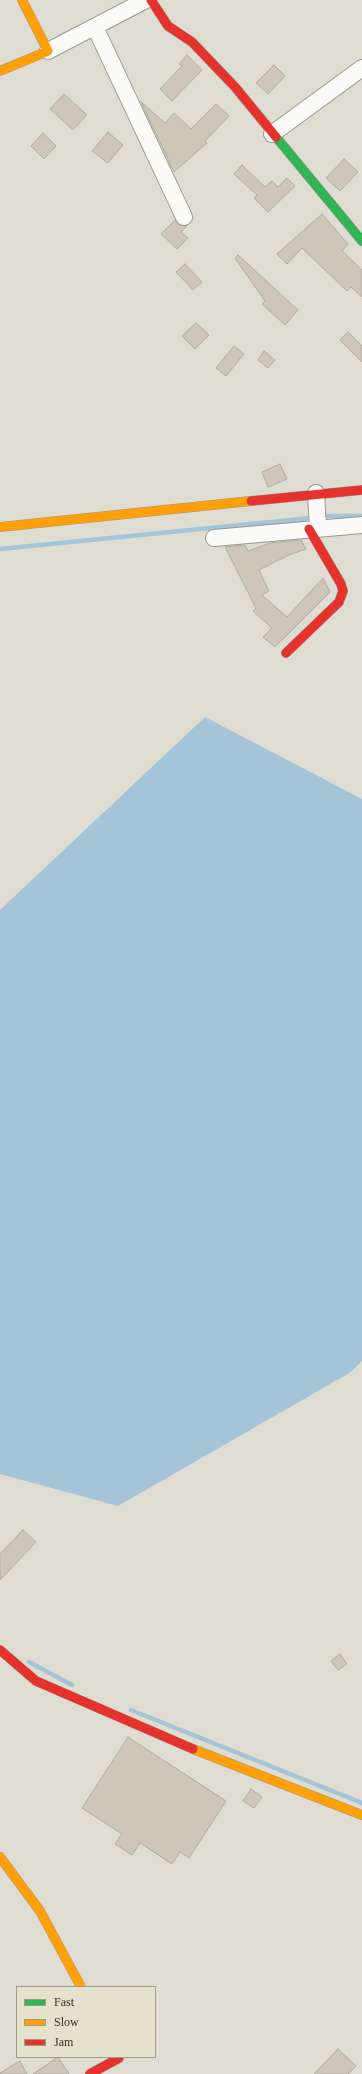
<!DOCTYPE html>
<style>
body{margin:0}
#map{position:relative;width:362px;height:2074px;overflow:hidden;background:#dfddd1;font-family:"Times New Roman",serif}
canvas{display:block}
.legend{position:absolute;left:16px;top:1986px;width:140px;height:72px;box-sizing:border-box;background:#e5e2cb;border:1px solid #9e9c8b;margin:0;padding:5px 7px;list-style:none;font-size:12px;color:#34322a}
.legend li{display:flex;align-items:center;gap:8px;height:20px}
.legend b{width:20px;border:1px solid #9e9c8b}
</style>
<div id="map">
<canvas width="362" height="2074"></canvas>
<ul class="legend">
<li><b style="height:5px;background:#30b455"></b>Fast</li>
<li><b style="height:5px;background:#ff9f0a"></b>Slow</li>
<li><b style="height:5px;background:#e5322d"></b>Jam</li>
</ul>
</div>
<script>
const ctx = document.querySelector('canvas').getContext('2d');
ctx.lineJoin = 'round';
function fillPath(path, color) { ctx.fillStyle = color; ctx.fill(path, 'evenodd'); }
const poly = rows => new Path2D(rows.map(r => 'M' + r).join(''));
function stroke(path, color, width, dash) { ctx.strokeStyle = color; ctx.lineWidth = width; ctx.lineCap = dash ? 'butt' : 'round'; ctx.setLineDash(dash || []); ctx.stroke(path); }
const water = poly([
 [205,717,362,799,362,1361,351,1372,118,1506,0,1474,0,910]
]);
const stream = poly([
 [327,516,362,516],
 [0,549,311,518],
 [29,1662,72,1685],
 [131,1710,362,1803]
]);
const building = poly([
 [187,55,202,70,172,101,160,89,182,66,179,64,187,55],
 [274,65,285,76,268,94,256,83,274,65],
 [64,94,87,115,73,130,50,109,64,94],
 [141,102,165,123,174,113,191,129,216,104,229,116,205,141,207,143,174,172,141,102],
 [108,132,123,145,108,163,92,151,108,132],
 [43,133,56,146,44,159,31,146,43,133],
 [344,159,358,172,340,191,326,178,344,159],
 [242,165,265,187,272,181,278,187,287,178,295,186,268,212,254,198,257,195,234,174,242,165],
 [322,214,348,244,342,251,362,270,362,297,351,287,347,291,302,248,287,264,277,254,322,214],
 [175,220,179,225,187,226,181,232,188,238,177,249,161,234,175,220],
 [238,255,298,310,285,325,262,304,265,301,235,258,238,255],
 [185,264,202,282,193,290,176,272,185,264],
 [196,323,209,335,195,349,182,336,196,323],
 [348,332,362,346,362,362,340,340,348,332],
 [234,346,244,354,226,376,216,368,234,346],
 [264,351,275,360,268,368,258,360,264,351],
 [280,464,287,479,268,487,262,472,280,464],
 [301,540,306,549,289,555,259,570,269,591,262,595,287,617,323,578,330,592,275,647,263,637,272,628,253,611,256,608,225,547,245,545,248,551,270,543,301,540],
 [23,1530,36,1542,0,1580,0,1554,23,1530],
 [340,1654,347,1664,338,1670,331,1661,340,1654],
 [128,1737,226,1801,189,1858,180,1852,172,1864,140,1843,132,1855,115,1844,122,1834,82,1808,128,1737],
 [251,1789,262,1797,254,1808,243,1801,251,1789],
 [338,2049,356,2066,348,2074,314,2074,338,2049],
 [58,2057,69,2074,33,2074,58,2057],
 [20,2061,27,2074,0,2074,0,2073,20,2061]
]);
const street = poly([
 [95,27,184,217],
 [48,51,146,0],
 [272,134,362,68],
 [316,493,318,528],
 [214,538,362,525]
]);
const fast = poly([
 [276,137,362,241]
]);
const slow = poly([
 [0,71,48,51,22,0],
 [0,527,251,501],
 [193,1749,362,1815],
 [0,1857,40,1911,81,1987]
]);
const jam = poly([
 [151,0,168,26,192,42,235,87,276,137],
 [251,501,362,490],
 [286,653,339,602,343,591,341,584,309,529],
 [0,1650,36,1681,193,1749],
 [90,2074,119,2058]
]);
fillPath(water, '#a5c4d7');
stroke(stream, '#a5c4d7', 4.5);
fillPath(building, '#cdc6b9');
stroke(building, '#afaca3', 1);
stroke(street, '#9b9990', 18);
stroke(fast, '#9b9990', 10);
stroke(slow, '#9b9990', 10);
stroke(jam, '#9b9990', 10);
stroke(street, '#fafaf8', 16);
stroke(fast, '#30b455', 9);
stroke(slow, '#ff9f0a', 9);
stroke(jam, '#e5322d', 9);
</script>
